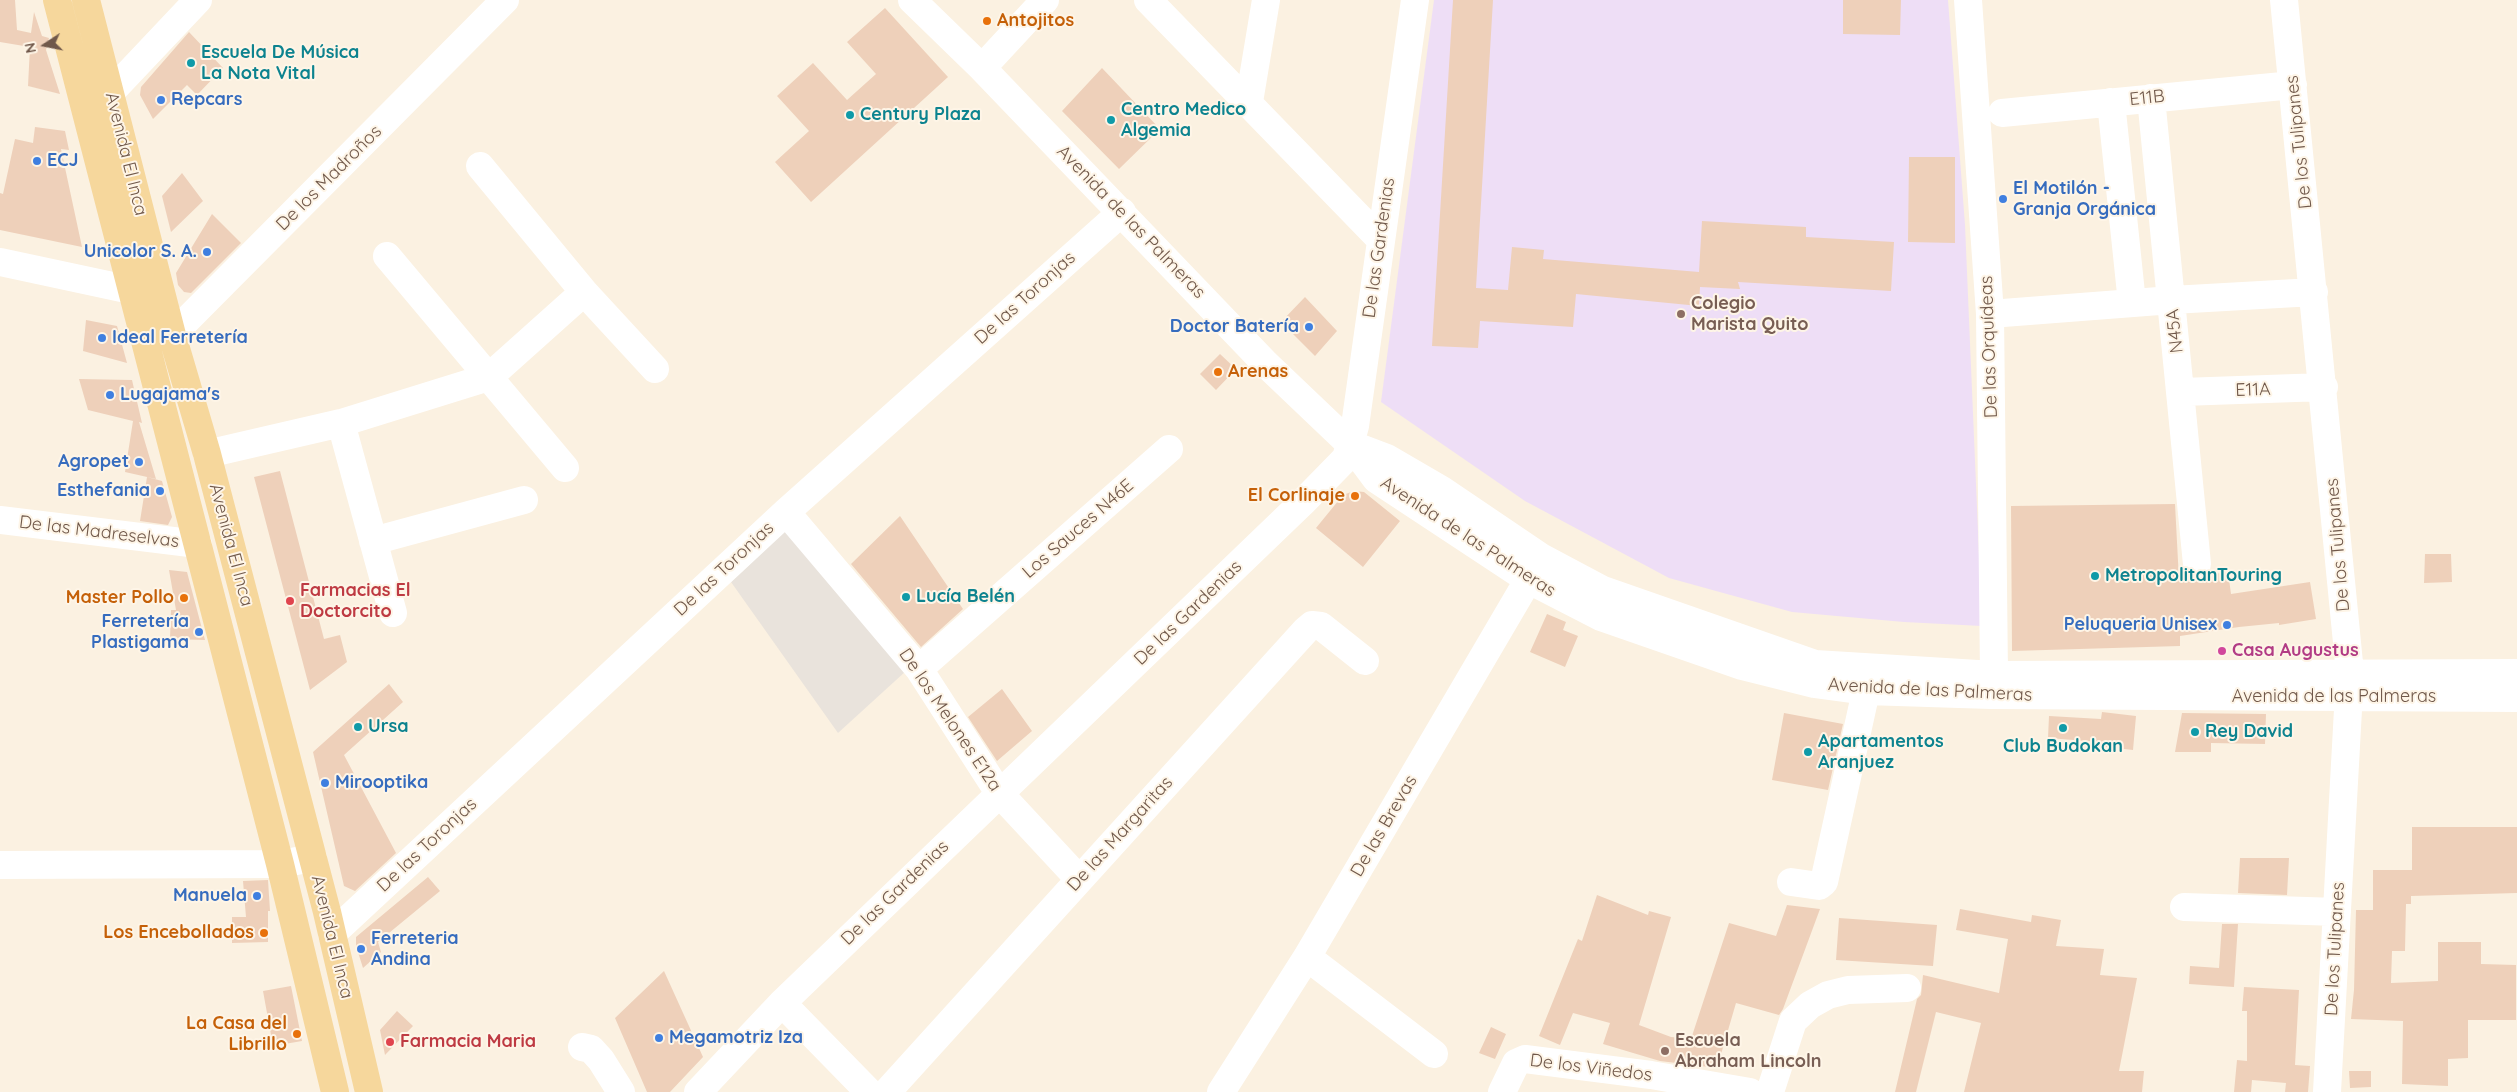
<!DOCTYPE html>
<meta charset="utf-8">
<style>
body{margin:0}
#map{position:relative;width:2517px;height:1092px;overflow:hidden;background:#fbf1e1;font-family:Quicksand,sans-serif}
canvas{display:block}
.north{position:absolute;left:20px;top:20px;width:50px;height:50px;-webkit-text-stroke:4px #fef5e7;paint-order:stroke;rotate:259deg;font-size:14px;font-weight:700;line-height:20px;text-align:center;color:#70584a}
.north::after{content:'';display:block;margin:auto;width:18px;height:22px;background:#70584a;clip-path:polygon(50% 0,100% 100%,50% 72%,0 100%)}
</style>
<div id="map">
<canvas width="2517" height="1092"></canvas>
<div class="north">N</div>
</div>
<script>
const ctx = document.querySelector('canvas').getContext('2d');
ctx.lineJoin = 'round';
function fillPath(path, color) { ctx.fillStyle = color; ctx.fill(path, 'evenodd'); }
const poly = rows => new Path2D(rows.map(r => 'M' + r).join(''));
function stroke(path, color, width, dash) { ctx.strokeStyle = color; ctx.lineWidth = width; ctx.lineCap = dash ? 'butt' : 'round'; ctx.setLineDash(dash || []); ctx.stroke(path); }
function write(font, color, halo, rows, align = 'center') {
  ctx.font = font + ' Quicksand,sans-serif'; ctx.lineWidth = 4; ctx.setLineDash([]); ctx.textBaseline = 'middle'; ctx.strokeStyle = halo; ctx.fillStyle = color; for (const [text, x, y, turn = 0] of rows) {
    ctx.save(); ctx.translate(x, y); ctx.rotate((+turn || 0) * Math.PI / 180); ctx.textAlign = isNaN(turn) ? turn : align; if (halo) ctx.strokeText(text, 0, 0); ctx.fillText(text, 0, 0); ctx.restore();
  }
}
const industrial = poly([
 [788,528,906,671,838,733,731,582]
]);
const education = poly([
 [1434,0,1948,0,1965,225,1982,626,1904,622,1792,612,1669,578,1525,501,1381,402]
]);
const building = poly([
 [0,0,15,0,17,30,31,33,34,12,42,36,49,38,46,50,60,94,28,86,30,47,0,42],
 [1453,0,1493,0,1476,288,1508,290,1512,247,1544,250,1543,259,1699,272,1702,221,1806,227,1806,237,1894,242,1891,291,1738,282,1740,289,1700,287,1699,306,1576,294,1573,327,1480,321,1478,348,1432,346],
 [1843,0,1901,0,1900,35,1843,34],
 [885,8,948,77,811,202,775,162,809,131,777,96,813,63,847,100,876,74,847,42],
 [189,32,223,68,197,95,187,85,153,119,140,95,141,87],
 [1102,68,1160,129,1119,169,1062,111],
 [35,127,65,131,69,150,61,149,82,247,0,230,0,193,3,194,15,139,33,143],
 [1909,157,1955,157,1955,243,1908,242],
 [182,173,203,201,171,232,162,196],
 [212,214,241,243,191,293,184,292,178,285,176,273],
 [1305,297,1337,331,1315,356,1281,322],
 [86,320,117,326,127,363,83,351],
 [1220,354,1236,369,1216,390,1200,374],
 [79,379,132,380,142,423,139,422,156,479,125,472,133,421,88,410],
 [280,471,324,639,340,635,347,662,310,690,254,477],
 [147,477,162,481,172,517,168,525,140,521],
 [1354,491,1364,492,1400,521,1363,567,1316,528,1343,495],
 [2175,504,2179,580,2199,579,2207,575,2228,572,2231,594,2310,582,2316,619,2279,625,2279,623,2239,627,2180,636,2180,646,2012,651,2011,506],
 [900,516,963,609,921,647,851,564],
 [2425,554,2451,554,2452,582,2424,583],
 [169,570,187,572,205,640,170,639,171,610,176,610],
 [1547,614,1566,622,1563,630,1578,636,1565,667,1530,652],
 [389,684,403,702,344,755,396,853,355,891,344,886,313,752],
 [1002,689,1032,731,997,761,968,717],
 [2102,712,2136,716,2133,750,2098,746,2099,742,2048,738,2049,716,2101,719],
 [1784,713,1843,724,1828,790,1772,780],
 [2182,713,2266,714,2265,744,2211,743,2211,752,2175,752],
 [2412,827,2517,827,2517,893,2411,896,2411,904,2406,904,2405,951,2392,951,2391,983,2438,981,2438,942,2481,942,2481,964,2516,965,2516,1020,2468,1020,2468,1058,2448,1059,2448,1086,2402,1084,2403,1021,2351,1019,2354,990,2356,910,2373,910,2373,870,2412,870],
 [2240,858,2289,858,2287,895,2238,893],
 [428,877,440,891,378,942,381,952,363,968,356,946,356,937],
 [268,880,270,911,268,911,268,942,232,943,232,917,246,917,243,881],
 [1597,895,1648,915,1649,911,1671,917,1639,1025,1671,1037,1691,1039,1729,923,1776,936,1787,905,1820,909,1783,1009,1779,1015,1736,1003,1717,1068,1660,1061,1603,1044,1610,1023,1573,1013,1560,1045,1539,1036,1578,939,1582,941],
 [1960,909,2031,922,2032,915,2061,920,2056,946,2104,949,2100,975,2137,978,2119,1071,2144,1071,2142,1092,1964,1092,1981,1023,1936,1012,1916,1092,1895,1092,1917,999,1921,995,1923,975,1999,993,2008,939,1956,930],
 [1839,918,1937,925,1933,966,1836,960],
 [2222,924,2238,924,2234,987,2189,984,2190,966,2219,968],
 [664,971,703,1057,670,1092,647,1092,615,1018],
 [291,986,302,1041,273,1046,263,991],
 [2244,987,2299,990,2295,1065,2310,1066,2308,1092,2285,1092,2286,1083,2252,1080,2251,1092,2234,1092,2237,1060,2247,1061,2247,1011,2242,1011],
 [397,1011,413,1026,385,1055,380,1030],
 [1491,1027,1506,1034,1495,1059,1479,1053],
 [2349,1071,2371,1071,2371,1087,2350,1088]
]);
const minor = poly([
 [912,0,982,68,1266,364,1350,444,1376,479,1529,580,1601,617,1742,666,1814,684,1866,691,1991,695,2517,698],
 [1148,0,1380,239],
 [1968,0,1990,314,1994,675,1992,691],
 [2284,0,2350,673,2327,1092],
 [982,68,1045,0],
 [111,92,198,0],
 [2151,98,2197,564],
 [1249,102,1266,0],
 [2111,102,2132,303],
 [2002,113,2293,85],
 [480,166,584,292,655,369],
 [387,256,565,468],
 [0,262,131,290],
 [1990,314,2172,300,2314,292],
 [153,340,172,335,505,0],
 [2182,392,2324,387],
 [341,423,393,613],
 [1350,444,1387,458,1442,490,1541,557,1603,590,1815,664,1994,675,2517,673],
 [207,454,341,423,489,377,584,292],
 [786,512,919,669,999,793,1079,879],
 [0,520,198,544],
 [373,541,524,500],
 [919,669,1169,449],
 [0,865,280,864,313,858],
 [1791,882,1819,886,1824,882,1866,691],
 [2184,907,2337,912],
 [332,934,786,512,1122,212],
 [1307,957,1434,1054],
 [782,1003,869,1092],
 [582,1047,591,1049,601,1060,621,1092],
 [698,1092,782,1003,1303,502,1346,458,1355,426,1415,0],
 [887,1092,1306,630,1312,625,1321,626,1365,661],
 [1221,1092,1307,957,1537,565],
 [1502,1092,1516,1063,1525,1059,1651,1075,1750,1092],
 [1770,1092,1793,1021,1810,1005,1828,995,1848,990,1907,988]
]);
const major = poly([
 [57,0,280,864,335,1092],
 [86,0,172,335,207,454,327,912,369,1092]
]);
const markers = [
 [987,21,5,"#e8710a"],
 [191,63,5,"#0f9aa8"],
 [161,100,5,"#3f7fe0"],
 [850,115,5,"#0f9aa8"],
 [1111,120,5,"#0f9aa8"],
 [37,161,5,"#3f7fe0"],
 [2003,199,5,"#3f7fe0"],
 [207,252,5,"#3f7fe0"],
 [1681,314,5,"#8d6e63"],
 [1309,327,5,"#3f7fe0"],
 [102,338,5,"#3f7fe0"],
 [1218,372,5,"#e8710a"],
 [110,395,5,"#3f7fe0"],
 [139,462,5,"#3f7fe0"],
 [160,491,5,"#3f7fe0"],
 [1355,496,5,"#e8710a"],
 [2095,576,5,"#0f9aa8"],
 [906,597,5,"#0f9aa8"],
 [184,598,5,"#e8710a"],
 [290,601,5,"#e0444e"],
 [2227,625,5,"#3f7fe0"],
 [199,632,5,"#3f7fe0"],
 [2222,651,5,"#d1479c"],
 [358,727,5,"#0f9aa8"],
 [2063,728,5,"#0f9aa8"],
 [2195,732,5,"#0f9aa8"],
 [1808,752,5,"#0f9aa8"],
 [325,783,5,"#3f7fe0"],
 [257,896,5,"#3f7fe0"],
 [264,933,5,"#e8710a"],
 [361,949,5,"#3f7fe0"],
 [297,1034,5,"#e8710a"],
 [659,1038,5,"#3f7fe0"],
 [390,1042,5,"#e0444e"],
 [1665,1051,5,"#8d6e63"]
];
const foodNames = [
 ["Antojitos",997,21,"left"],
 ["Arenas",1228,372,"left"],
 ["El Corlinaje",1345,496],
 ["Master Pollo",174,598],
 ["Los Encebollados",254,933],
 ["La Casa del",287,1024],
 ["Librillo",287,1045]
];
const cultureNames = [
 ["Escuela De Música",201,53],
 ["La Nota Vital",201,74],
 ["Centro Medico",1121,110],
 ["Algemia",1121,131],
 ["Century Plaza",860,115],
 ["MetropolitanTouring",2105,576],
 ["Lucía Belén",916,597],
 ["Ursa",368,727],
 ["Rey David",2205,732],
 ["Apartamentos",1818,742],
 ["Aranjuez",1818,763],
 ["Club Budokan",2063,747,"center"]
];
const streetNames = [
 ["E11B",2147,98,-6],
 ["De los Tulipanes",2299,142,-96],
 ["Avenida El Inca",126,154,76],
 ["De los Madroños",329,178,-45],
 ["Avenida de las Palmeras",1131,222,46],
 ["De las Gardenias",1379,248,-82],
 ["De las Toronjas",1025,298,-42],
 ["N45A",2175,331,-96],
 ["De las Orquídeas",1989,347,-92],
 ["E11A",2253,390,-2],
 ["Los Sauces N46E",1078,529,-41],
 ["De las Madreselvas",99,532,7],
 ["Avenida de las Palmeras",1468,537,33],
 ["Avenida El Inca",231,545,75],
 ["De los Tulipanes",2338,545,-95],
 ["De las Toronjas",724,569,-43],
 ["De las Gardenias",1188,613,-44],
 ["Avenida de las Palmeras",1930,690,3],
 ["Avenida de las Palmeras",2334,697],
 ["De los Melones E12a",950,720,56],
 ["De las Brevas",1384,826,-60],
 ["De las Margaritas",1120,834,-48],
 ["De las Toronjas",427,845,-43],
 ["De las Gardenias",895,893,-44],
 ["Avenida El Inca",332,937,76],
 ["De los Tulipanes",2335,949,-87],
 ["De los Viñedos",1591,1068,7]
];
const shopNames = [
 ["Repcars",171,100],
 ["ECJ",47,161],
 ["El Motilón -",2013,189],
 ["Granja Orgánica",2013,210],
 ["Unicolor S. A.",197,252,"right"],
 ["Doctor Batería",1299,327,"right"],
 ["Ideal Ferretería",112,338],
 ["Lugajama's",120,395],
 ["Agropet",129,462,"right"],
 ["Esthefania",150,491,"right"],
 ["Ferretería",189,622,"right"],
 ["Plastigama",189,643,"right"],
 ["Peluqueria Unisex",2217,625,"right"],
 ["Mirooptika",335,783],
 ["Manuela",247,896,"right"],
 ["Ferreteria",371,939],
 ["Andina",371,960],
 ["Megamotriz Iza",669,1038]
];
const educationNames = [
 ["Colegio",1691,304],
 ["Marista Quito",1691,325],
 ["Escuela",1675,1041],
 ["Abraham Lincoln",1675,1062]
];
const healthNames = [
 ["Farmacias El",300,591],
 ["Doctorcito",300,612],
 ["Farmacia Maria",400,1042]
];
const hotelNames = [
 ["Casa Augustus",2232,651]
];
fillPath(industrial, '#e9e3dc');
fillPath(education, '#eedef6');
fillPath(building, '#eed0ba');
stroke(minor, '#fff', 28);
stroke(major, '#f6d79c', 28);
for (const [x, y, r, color] of markers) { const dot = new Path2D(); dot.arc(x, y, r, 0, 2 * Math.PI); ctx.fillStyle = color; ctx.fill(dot); stroke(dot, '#fef5e7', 2); }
write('bold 18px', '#c56008', '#fef5e7', foodNames, 'right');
write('bold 18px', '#0d838f', '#fef5e7', cultureNames, 'left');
write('18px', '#70584a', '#fef5e7', streetNames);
write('bold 18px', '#366cbe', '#fef5e7', shopNames, 'left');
write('bold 18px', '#785e54', '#fef5e7', educationNames, 'left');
write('bold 18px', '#be3a42', '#fef5e7', healthNames, 'left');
write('bold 18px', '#b23c85', '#fef5e7', hotelNames, 'left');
</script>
